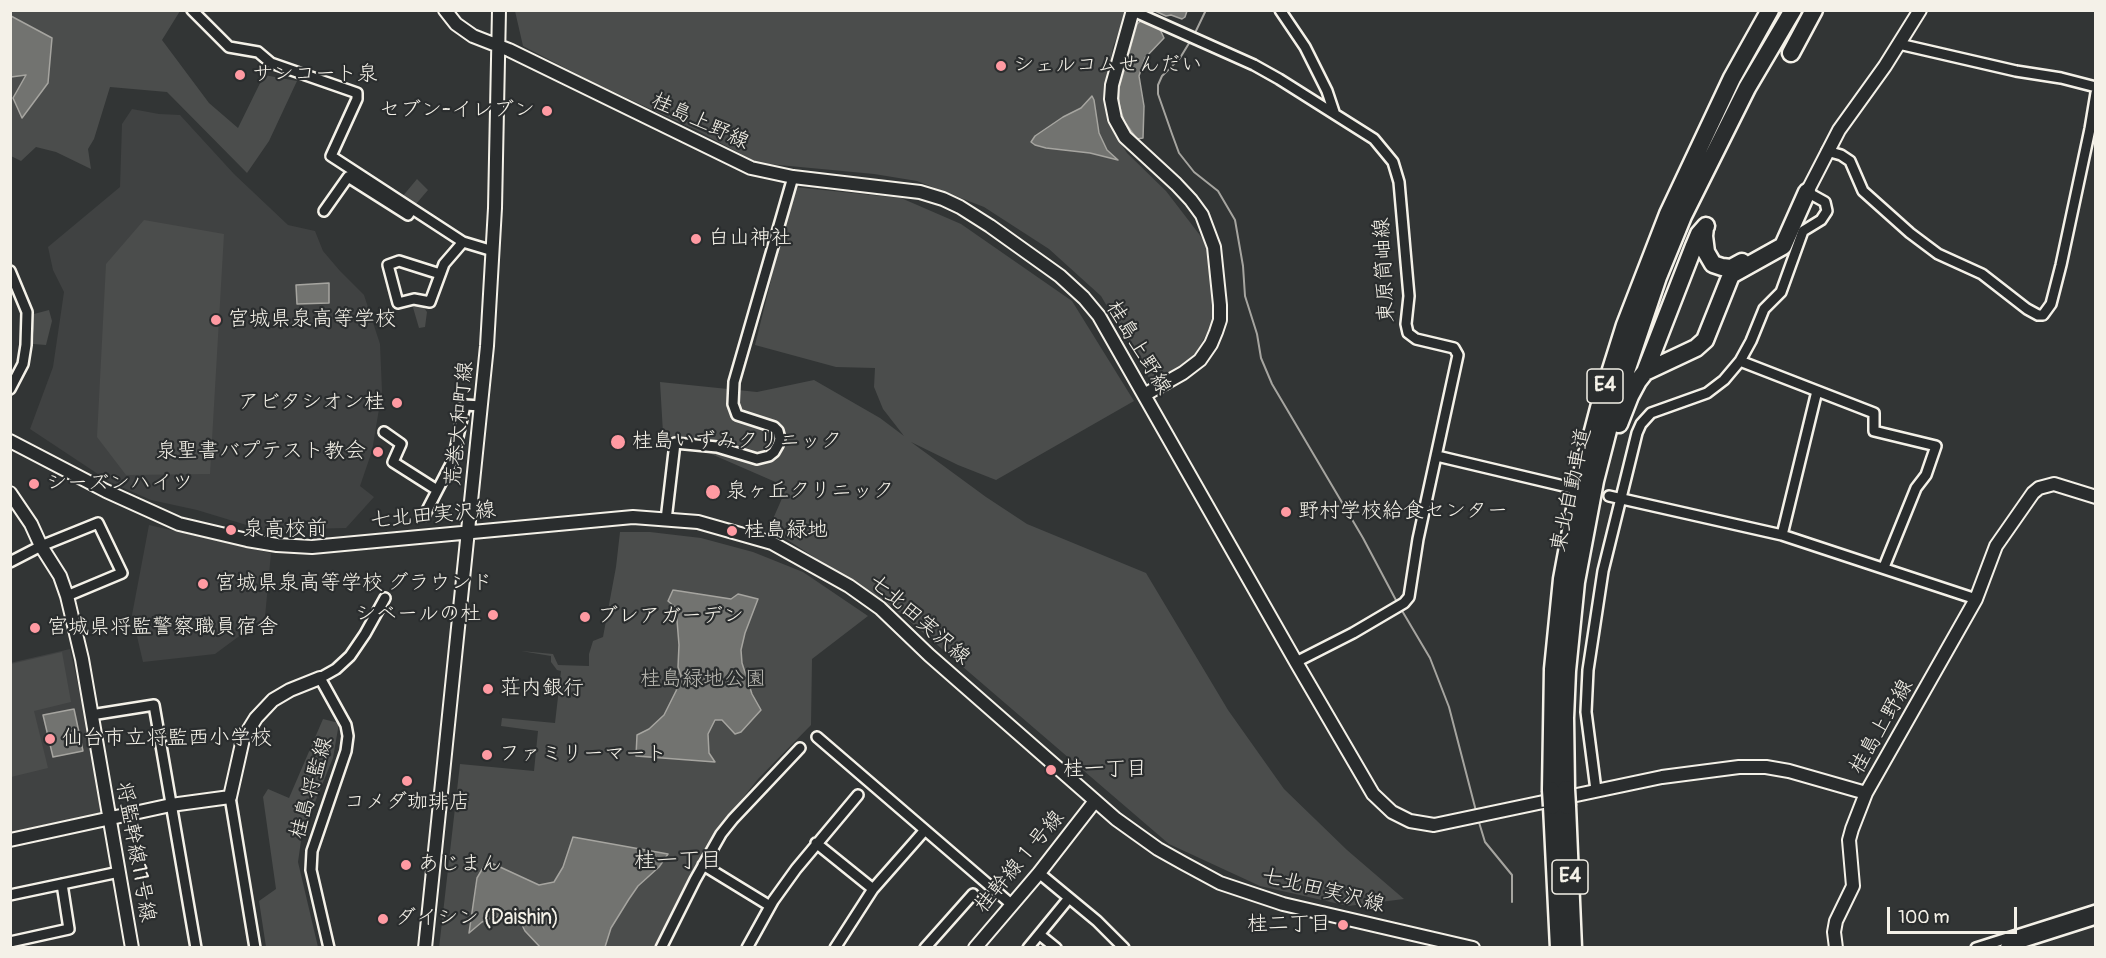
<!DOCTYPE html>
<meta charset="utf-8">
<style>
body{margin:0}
#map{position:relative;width:2106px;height:958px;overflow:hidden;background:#323535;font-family:Pangolin,sans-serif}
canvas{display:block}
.frame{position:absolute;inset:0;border:12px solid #f4f1e8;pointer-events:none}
.scale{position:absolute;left:1887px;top:907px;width:130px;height:27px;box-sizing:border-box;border:3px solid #f4f1e8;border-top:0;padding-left:8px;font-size:18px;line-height:21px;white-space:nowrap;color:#f4f1e8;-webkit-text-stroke:4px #2a2d2e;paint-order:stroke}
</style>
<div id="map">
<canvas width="2106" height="958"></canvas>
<div class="frame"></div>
<div class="scale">100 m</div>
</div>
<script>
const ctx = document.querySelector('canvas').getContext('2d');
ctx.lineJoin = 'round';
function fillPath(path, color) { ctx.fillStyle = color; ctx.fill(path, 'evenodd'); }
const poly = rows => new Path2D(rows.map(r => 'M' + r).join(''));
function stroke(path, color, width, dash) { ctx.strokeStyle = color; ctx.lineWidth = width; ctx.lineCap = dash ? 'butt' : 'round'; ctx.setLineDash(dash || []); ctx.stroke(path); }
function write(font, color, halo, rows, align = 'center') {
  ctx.font = font + ' Pangolin,"Klee One",sans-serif'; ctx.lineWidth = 4.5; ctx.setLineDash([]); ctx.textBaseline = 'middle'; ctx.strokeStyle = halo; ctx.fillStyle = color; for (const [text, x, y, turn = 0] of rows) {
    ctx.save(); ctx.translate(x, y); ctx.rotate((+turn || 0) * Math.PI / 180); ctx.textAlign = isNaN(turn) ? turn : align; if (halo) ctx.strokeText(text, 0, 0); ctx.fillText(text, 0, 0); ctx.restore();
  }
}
const built = poly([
 [132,109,159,114,180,115,234,174,288,225,315,231,323,251,340,271,364,295,380,344,382,391,372,451,360,486,374,497,346,528,263,530,197,510,151,500,110,482,30,429,53,367,64,292,53,270,48,247,120,187,122,124],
 [149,525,271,553,265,617,215,654,143,662,132,615],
 [70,649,107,815,11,836,10,663]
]);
const green = poly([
 [10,11,180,11,162,40,209,103,238,128,264,75,297,81,269,141,247,173,167,92,110,87,94,139,88,149,91,169,56,152,36,147,21,161,11,156],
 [515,11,1125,11,1124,18,1113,47,1104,96,1107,122,1127,153,1166,191,1209,247,1214,321,1194,356,1181,367,1152,383,1101,296,1049,249,984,207,917,181,874,174,758,163,696,130,590,81,523,46],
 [417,179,428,190,416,204,402,197],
 [794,187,901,198,961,224,1072,301,1134,401,996,480,958,465,911,442,986,497,1027,524,1146,573,1228,710,1284,789,1347,850,1404,899,1348,906,1260,886,1169,844,899,612,769,528,787,487,663,433,660,382,757,392,814,380,880,418,904,436,883,409,874,387,875,368,836,367,755,345],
 [144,220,224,234,210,474,126,475,97,437,106,264],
 [412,304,422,305,427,312,425,327,419,328],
 [49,310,52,321,46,345,33,344,34,334,30,315],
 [620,532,650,532,701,538,753,552,803,572,868,616,812,659,811,725,758,779,721,825,682,892,656,947,439,948,460,764,534,771,538,731,501,726,502,718,555,723,561,671,557,670,551,662,551,656,521,651,553,654,558,665,589,666,589,654,593,641,603,637,616,567],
 [62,652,71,702,34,711,48,768,11,777,11,664],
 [323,719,339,723,333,758,302,834,298,862,318,947,266,947,259,901,276,889,263,797,268,789,289,798]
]);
const water = poly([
 [1155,11,1187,11,1185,17,1182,19,1171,15,1166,16,1155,11],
 [11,16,52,38,48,83,22,118,13,98,26,75,11,77,11,16],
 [1142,20,1159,27,1164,38,1145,58,1139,76,1144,106,1143,138,1137,139,1124,121,1119,104,1119,88,1137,24,1142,20],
 [1092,96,1094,100,1099,133,1107,150,1118,160,1090,153,1046,148,1035,145,1031,142,1035,136,1063,117,1081,108,1092,96],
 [329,283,329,303,297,304,296,285,329,283],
 [673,590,731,599,738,594,758,599,745,633,741,650,742,663,752,694,761,710,741,732,735,734,722,720,715,720,708,734,709,753,715,762,636,756,637,735,649,729,664,715,676,691,681,676,678,667,679,645,676,608,668,601,673,590],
 [74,709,83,751,53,757,43,715,74,709],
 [573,837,668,854,659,867,638,886,629,899,611,928,605,947,540,947,525,931,520,921,511,919,495,917,482,922,469,933,477,878,487,861,539,885,554,882,563,867,573,837]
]);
const stream = poly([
 [1194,35,1206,10],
 [1191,40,1180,58,1162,76,1158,85,1158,94,1172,134,1179,153,1194,172,1218,191,1235,220,1243,266,1245,296,1257,334,1261,358,1272,384,1363,538,1398,604],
 [1401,609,1430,658,1449,707,1476,811],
 [1478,819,1485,842,1512,875,1512,902]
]);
const street = poly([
 [192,10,229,47,258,52,271,63,357,93,357,99,331,156,463,242,493,251],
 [1280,10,1305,47,1327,91,1334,112],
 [1133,11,1254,65,1279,79,1374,139,1393,162,1399,182,1409,296,1406,324,1408,333,1416,339,1454,348,1458,355,1418,539,1409,597,1404,603,1353,633,1296,662],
 [1899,44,2016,71,2061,78,2096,87],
 [1827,151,1841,155,1850,161,1863,191,1910,233,1938,254,1982,274,2027,309,2038,315,2043,315,2051,304,2061,265,2090,129,2096,93],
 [324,211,348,177,408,215,412,209],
 [10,271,27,312,26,345,23,364,10,389],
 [440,274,399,261,388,265,398,303,414,299,430,302,444,264,463,242],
 [1740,361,1874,413,1874,431,1936,446,1926,475,1916,488,1884,567],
 [384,432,401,444,393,462,437,490],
 [1437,456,1572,488],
 [1609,496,1782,535,1976,599],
 [424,516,453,460,465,405,481,406],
 [666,520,675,443,717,447,757,459,769,456,774,452,778,445,780,439,778,431,774,427,737,415,733,404,734,382,793,177],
 [1782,535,1817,391],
 [10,562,41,546,98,523,122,573,67,596],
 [91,715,154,705,196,948],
 [817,737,1011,904],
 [1596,790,1586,712,1588,670,1603,571,1637,433,1641,424,1651,413,1707,393,1724,380,1740,361,1751,341,1764,309,1781,292,1803,231,1821,220,1827,211,1825,202,1807,192],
 [230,797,255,948],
 [816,843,873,889],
 [703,865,770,906],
 [1039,873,1097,921,1124,948],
 [10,895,119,872],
 [1040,935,1056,948],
 [10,942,69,929,62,884],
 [329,948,311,870,312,851,346,751,348,736,346,725,320,678,336,669,350,656,365,634,385,598],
 [661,948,695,880,721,834,733,819,800,748],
 [747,948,773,901,796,869,858,795],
 [835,948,873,889,925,830],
 [925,948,973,894],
 [1028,948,1069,898],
 [1976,948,2096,910],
 [2005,948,2096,919]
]);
const secondary = poly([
 [445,10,456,24,473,36,509,50,751,168,793,177,920,192,943,199,960,207,990,226,1060,276,1084,298,1099,316,1296,662,1373,794,1392,812,1410,821,1434,825,1662,777,1739,767,1766,767,1789,771,1866,793,1976,599,1996,546,2033,493,2039,488,2054,484,2096,497],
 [1133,10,1112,85,1111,99,1115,119,1125,137,1176,184,1191,200,1202,215,1214,247,1220,305,1220,320,1216,332,1211,344,1200,360,1183,373,1144,395],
 [1807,192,1839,130,1885,66,1920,10],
 [10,441,106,491,179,524,247,540,277,545,312,547,633,517,698,522,772,543,849,586,880,608,929,655,1116,819,1158,849,1183,863,1220,883,1283,904,1473,948],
 [10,493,31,524,41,546,60,576,67,596,82,659,132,948],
 [10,840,171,805,230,797,243,739,256,718,273,700,290,690,320,678],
 [425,948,487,346,495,208,499,10],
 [975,948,1039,873,1095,801],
 [1836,948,1834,932,1836,921,1853,886,1849,840,1852,829,1866,793]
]);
const highway = poly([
 [1791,53,1814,10],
 [1705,227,1704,236,1706,252,1713,264,1722,267,1731,268,1742,262],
 [1645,372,1694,246,1699,234,1706,226],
 [1619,424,1630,396,1638,381,1645,372,1696,348,1705,340,1731,275,1783,246,1807,192],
 [1566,789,1565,718,1567,671,1576,582,1595,481,1614,407,1658,277,1683,216,1747,88,1793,10],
 [1551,790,1553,669,1562,579,1581,477,1599,408,1625,325,1668,214,1732,78,1770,10],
 [1552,806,1559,948],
 [1567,806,1573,948]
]);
const highwayBridge = poly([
 [1566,789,1567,806],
 [1551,790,1552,806]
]);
const markers = [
 [1001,66,6,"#ff9aa2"],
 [240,75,6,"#ff9aa2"],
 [547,111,6,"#ff9aa2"],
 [696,239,6,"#ff9aa2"],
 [216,320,6,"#ff9aa2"],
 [397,403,6,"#ff9aa2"],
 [618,442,8,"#ff9aa2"],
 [378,452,6,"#ff9aa2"],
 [34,484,6,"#ff9aa2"],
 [713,492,8,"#ff9aa2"],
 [1286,512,6,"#ff9aa2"],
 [231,530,6,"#ff9aa2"],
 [732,531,6,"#ff9aa2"],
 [203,584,6,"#ff9aa2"],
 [493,615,6,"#ff9aa2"],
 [585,617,6,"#ff9aa2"],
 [35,628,6,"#ff9aa2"],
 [488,689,6,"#ff9aa2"],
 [50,739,6,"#ff9aa2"],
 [487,755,6,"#ff9aa2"],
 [1051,770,6,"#ff9aa2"],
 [407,781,6,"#ff9aa2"],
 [406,865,6,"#ff9aa2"],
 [383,919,6,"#ff9aa2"],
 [1343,925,6,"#ff9aa2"]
];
const shields = [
 [1605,386,36],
 [1570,877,36]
];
const shieldNames = [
 ["E4",1605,386],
 ["E4",1570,877]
];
const poiNames = [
 ["シェルコムせんだい",1013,66],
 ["サンコート泉",252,75],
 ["セブン-イレブン",535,111,"right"],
 ["白山神社",708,239],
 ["宮城県泉高等学校",228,320],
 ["アビタシオン桂",385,403,"right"],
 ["桂島いずみクリニック",632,442],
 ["泉聖書バプテスト教会",366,452,"right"],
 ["シーズンハイツ",46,484],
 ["泉ヶ丘クリニック",726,492],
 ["野村学校給食センター",1298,512],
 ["泉高校前",243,530],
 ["桂島緑地",744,531],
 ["宮城県泉高等学校 グラウンド",215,584],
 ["シベールの杜",481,615,"right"],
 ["ブレアガーデン",597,617],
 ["宮城県将監警察職員宿舎",47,628],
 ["荘内銀行",500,689],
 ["仙台市立将監西小学校",62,739],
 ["ファミリーマート",499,755],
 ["桂一丁目",1063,770],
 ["コメダ珈琲店",407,803,"center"],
 ["あじまん",418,865],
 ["ダイシン (Daishin)",395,919],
 ["桂二丁目",1331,925,"right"]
];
const streetNames = [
 ["桂島上野線",700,122,25],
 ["東原筒岫線",1385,270,-93],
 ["桂島上野線",1138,348,59],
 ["荒巻大和町線",460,424,-84],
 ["東北自動車道",1572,490,-78],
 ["七北田実沢線",433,516,-5],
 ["七北田実沢線",919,620,41],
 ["桂島上野線",1882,727,-60],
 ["桂島将監線",312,788,-74],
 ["将監幹線11号線",135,852,80],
 ["桂幹線１号線",1020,862,-50],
 ["七北田実沢線",1323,891,14]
];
const parkNames = [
 ["桂島緑地公園",703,680]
];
const neighbourhoodNames = [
 ["桂一丁目",678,861]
];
fillPath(built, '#404242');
fillPath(green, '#4b4d4c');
fillPath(water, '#727370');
stroke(water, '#a6a5a0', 1.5);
stroke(stream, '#a6a5a0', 2);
stroke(street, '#f4f1e8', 14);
stroke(secondary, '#f4f1e8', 16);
stroke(highway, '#f4f1e8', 21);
stroke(street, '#2a2d2e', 9);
stroke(secondary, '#2a2d2e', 12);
stroke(highway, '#2a2d2e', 16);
stroke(highwayBridge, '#f4f1e8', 21, []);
stroke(highwayBridge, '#2a2d2e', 16);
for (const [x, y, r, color] of markers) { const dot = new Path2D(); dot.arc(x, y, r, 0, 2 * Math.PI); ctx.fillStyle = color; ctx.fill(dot); stroke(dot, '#2a2d2e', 2); }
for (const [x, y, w] of shields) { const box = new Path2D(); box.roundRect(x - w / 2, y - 17, w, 34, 4.5); ctx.fillStyle = '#2a2d2e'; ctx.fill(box); stroke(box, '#f4f1e8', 1.5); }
write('bold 20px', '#f4f1e8', null, shieldNames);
write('21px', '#f4f1e8', '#2a2d2e', poiNames, 'left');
write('21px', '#f4f1e8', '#2a2d2e', streetNames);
write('21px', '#b9b8b1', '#2a2d2e', parkNames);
write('22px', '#f4f1e8', '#2a2d2e', neighbourhoodNames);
</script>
